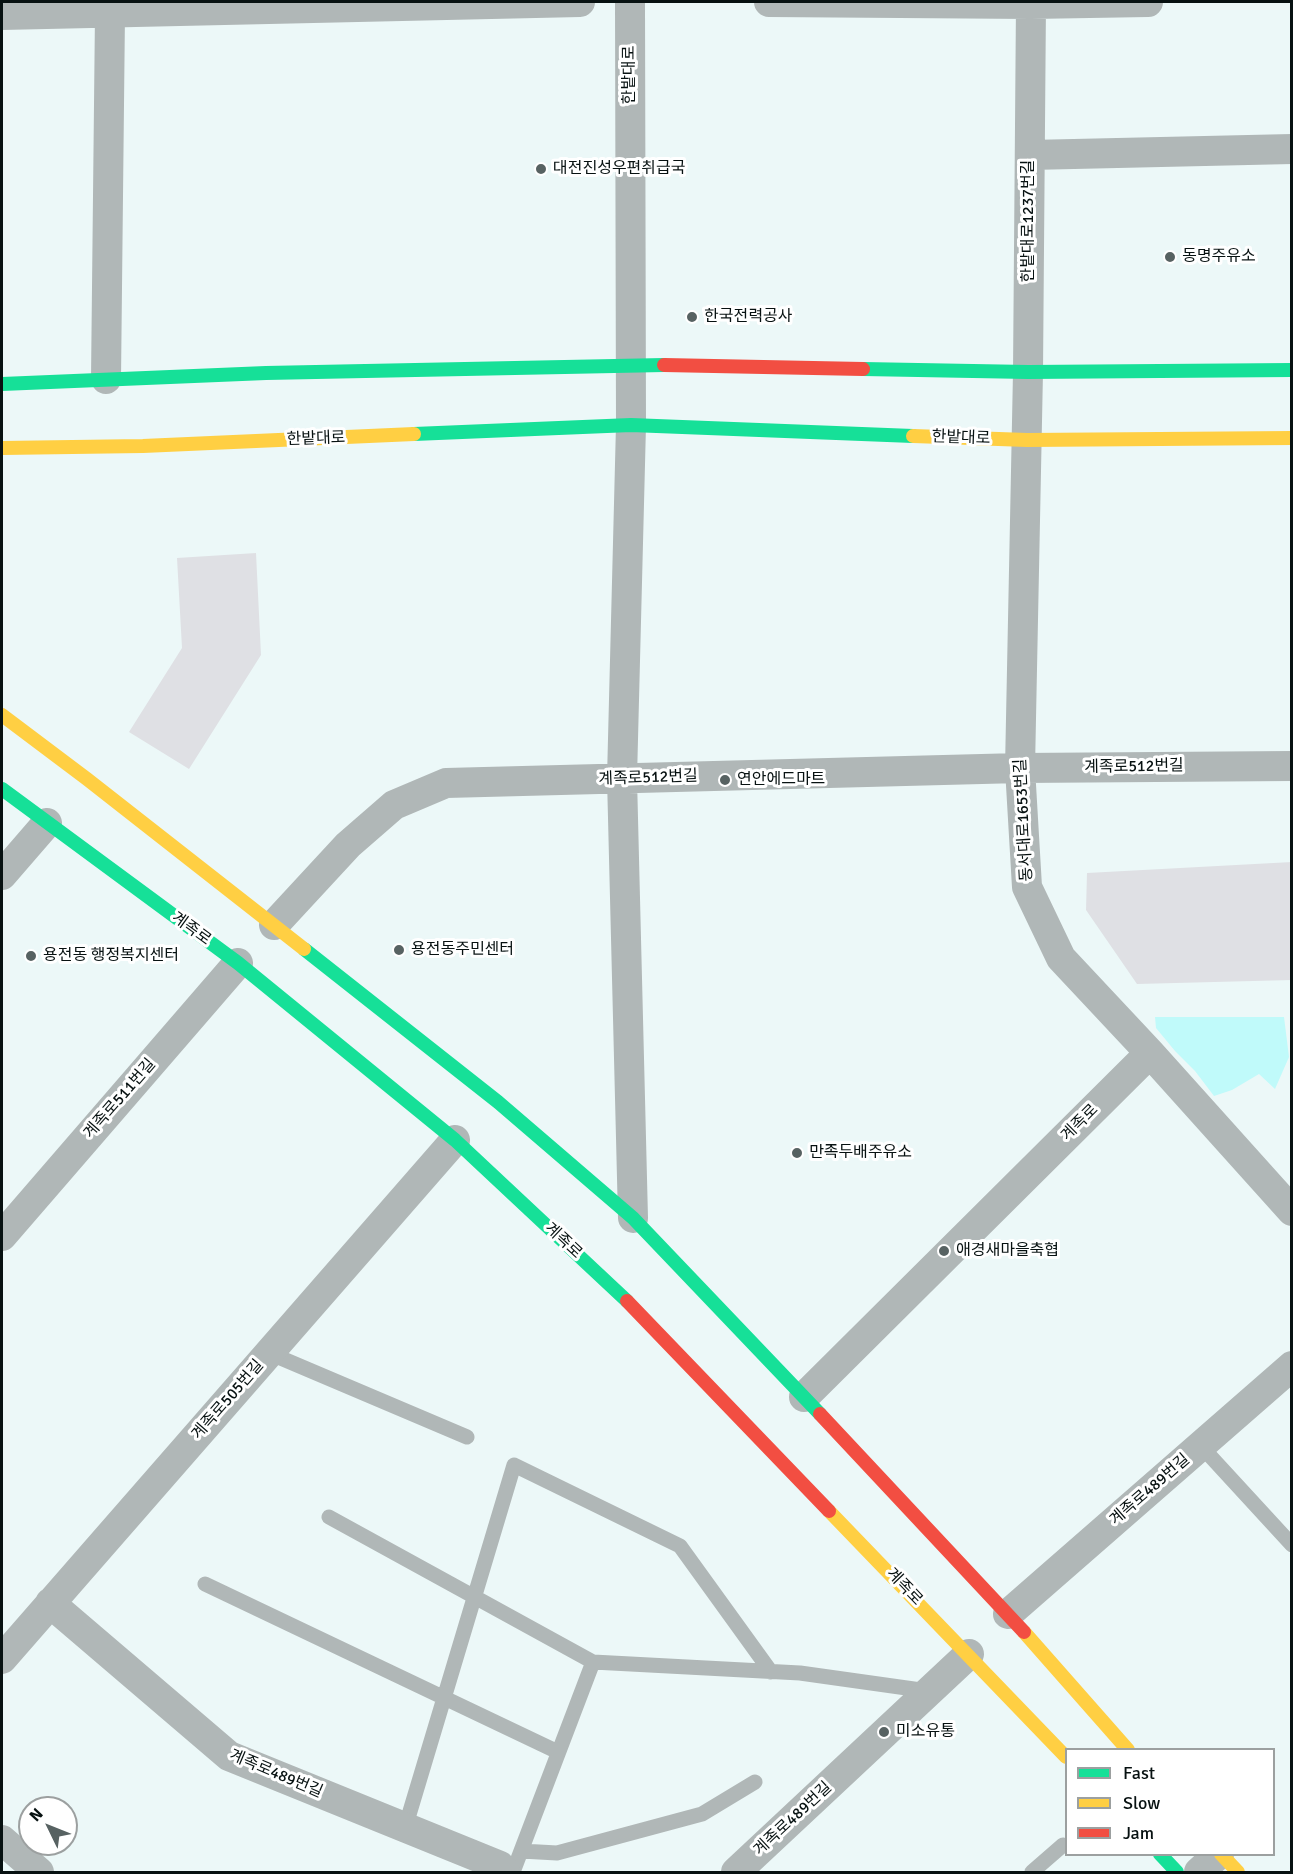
<!DOCTYPE html>
<meta charset="utf-8">
<style>
body{margin:0}
#map{position:relative;width:1293px;height:1874px;overflow:hidden;background:#ecf8f8;font-family:Signika,sans-serif}
canvas{display:block}
.frame{position:absolute;inset:0;border:3px solid #071111;pointer-events:none}
.legend{position:absolute;left:1065px;top:1748px;width:210px;height:108px;box-sizing:border-box;background:#fff;border:2px solid #9ca0a0;margin:0;padding:8px 10px;list-style:none;font-size:18px;color:#071111}
.legend li{display:flex;align-items:center;gap:12px;height:30px}
.legend b{width:30px;border:2px solid #9ca0a0}
.north{position:absolute;left:18px;top:1796px;width:60px;height:60px;box-sizing:border-box;background:#fff;border:2px solid #9ca0a0;border-radius:50%;rotate:313deg;font-size:16px;font-weight:700;line-height:24px;text-align:center;color:#071111}
.north::after{content:'';display:block;margin:auto;width:21px;height:27px;background:#576262;clip-path:polygon(50% 0,100% 100%,50% 72%,0 100%)}
</style>
<div id="map">
<canvas width="1293" height="1874"></canvas>
<div class="frame"></div>
<ul class="legend">
<li><b style="height:8px;background:#16e098"></b>Fast</li>
<li><b style="height:8px;background:#ffcf43"></b>Slow</li>
<li><b style="height:8px;background:#f24e42"></b>Jam</li>
</ul>
<div class="north">N</div>
</div>
<script>
const ctx = document.querySelector('canvas').getContext('2d');
ctx.lineJoin = 'round';
function fillPath(path, color) { ctx.fillStyle = color; ctx.fill(path, 'evenodd'); }
const poly = rows => new Path2D(rows.map(r => 'M' + r).join(''));
function stroke(path, color, width, dash) { ctx.strokeStyle = color; ctx.lineWidth = width; ctx.lineCap = dash ? 'butt' : 'round'; ctx.setLineDash(dash || []); ctx.stroke(path); }
function write(font, color, halo, rows, align = 'center') {
  ctx.font = font + ' Signika,"Noto Sans KR",sans-serif'; ctx.lineWidth = 6; ctx.setLineDash([]); ctx.textBaseline = 'middle'; ctx.strokeStyle = halo; ctx.fillStyle = color; for (const [text, x, y, turn = 0] of rows) {
    ctx.save(); ctx.translate(x, y); ctx.rotate((+turn || 0) * Math.PI / 180); ctx.textAlign = isNaN(turn) ? turn : align; if (halo) ctx.strokeText(text, 0, 0); ctx.fillText(text, 0, 0); ctx.restore();
  }
}
const green = poly([
 [1155,1017,1284,1017,1289,1057,1275,1089,1259,1074,1232,1090,1214,1096,1195,1071,1175,1051,1156,1028]
]);
const building = poly([
 [256,553,261,655,189,769,129,732,182,648,177,558],
 [1292,862,1292,980,1137,984,1086,910,1087,873]
]);
const lane = poly([
 [269,1353,467,1437],
 [1201,1446,1292,1545],
 [329,1517,593,1662,800,1673,928,1691],
 [205,1584,558,1752],
 [405,1828,514,1465,680,1546,771,1672],
 [521,1851,557,1853,702,1814,755,1782],
 [513,1872,593,1662],
 [1032,1872,1063,1845]
]);
const street = poly([
 [630,2,631,425,622,778,633,1218],
 [769,2,1031,4,1148,2],
 [1031,2,1028,372,1020,768,1027,887,1061,958,1150,1053,1292,1211],
 [2,15,580,2],
 [1030,155,1292,149],
 [106,379,110,13],
 [2,875,47,823],
 [274,925,348,845,394,805,446,783,1020,768,1292,766],
 [2,1236,238,963],
 [804,1397,1150,1053],
 [50,1603,229,1756,500,1866,505,1872],
 [1008,1614,1292,1366],
 [2,1659,455,1140],
 [2,1840,39,1872],
 [736,1872,969,1654],
 [1199,1872,1219,1854]
]);
const fast = poly([
 [863,369,1028,372,1292,370],
 [2,384,266,373,664,365],
 [414,434,631,425,913,436],
 [2,789,238,963,455,1140,627,1301],
 [304,949,498,1102,633,1218,820,1414],
 [1160,1854,1177,1872]
]);
const slow = poly([
 [913,436,1027,440,1292,438],
 [2,448,143,446,414,434],
 [2,715,87,779,304,949],
 [829,1511,1066,1757],
 [1024,1632,1128,1750],
 [1221,1854,1238,1872]
]);
const jam = poly([
 [664,365,863,369],
 [627,1301,829,1511],
 [820,1414,1024,1632]
]);
const markers = [
 [541,169,6,"#576262"],
 [1170,257,6,"#576262"],
 [692,317,6,"#576262"],
 [725,780,6,"#576262"],
 [399,950,6,"#576262"],
 [31,956,6,"#576262"],
 [797,1153,6,"#576262"],
 [944,1251,6,"#576262"],
 [884,1732,6,"#576262"]
];
const streetNames = [
 ["한밭대로",630,75,-90],
 ["한밭대로1237번길",1029,221,-90],
 ["한밭대로",961,438,2],
 ["한밭대로",316,439,-2],
 ["계족로512번길",1134,767,-1],
 ["계족로512번길",648,778,-2],
 ["동서대로1653번길",1024,820,-93],
 ["계족로",191,929,36],
 ["계족로511번길",120,1099,-49],
 ["계족로",1080,1123,-45],
 ["계족로",563,1241,43],
 ["계족로505번길",228,1400,-49],
 ["계족로489번길",1150,1490,-41],
 ["계족로",904,1587,46],
 ["계족로489번길",276,1774,23],
 ["계족로489번길",793,1819,-43]
];
const poiNames = [
 ["대전진성우편취급국",553,169],
 ["동명주유소",1182,257],
 ["한국전력공사",704,317],
 ["연안에드마트",737,780],
 ["용전동주민센터",411,950],
 ["용전동 행정복지센터",43,956],
 ["만족두배주유소",809,1153],
 ["애경새마을축협",956,1251],
 ["미소유통",896,1732]
];
fillPath(green, '#c0fafa');
fillPath(building, '#dfe0e4');
stroke(lane, '#b0b7b7', 15);
stroke(street, '#b0b7b7', 30);
stroke(fast, '#16e098', 14);
stroke(slow, '#ffcf43', 14);
stroke(jam, '#f24e42', 14);
for (const [x, y, r, color] of markers) { const dot = new Path2D(); dot.arc(x, y, r, 0, 2 * Math.PI); ctx.fillStyle = color; ctx.fill(dot); stroke(dot, '#fff', 2); }
write('16px', '#071111', '#fff', streetNames);
write('16px', '#071111', '#fff', poiNames, 'left');
</script>
